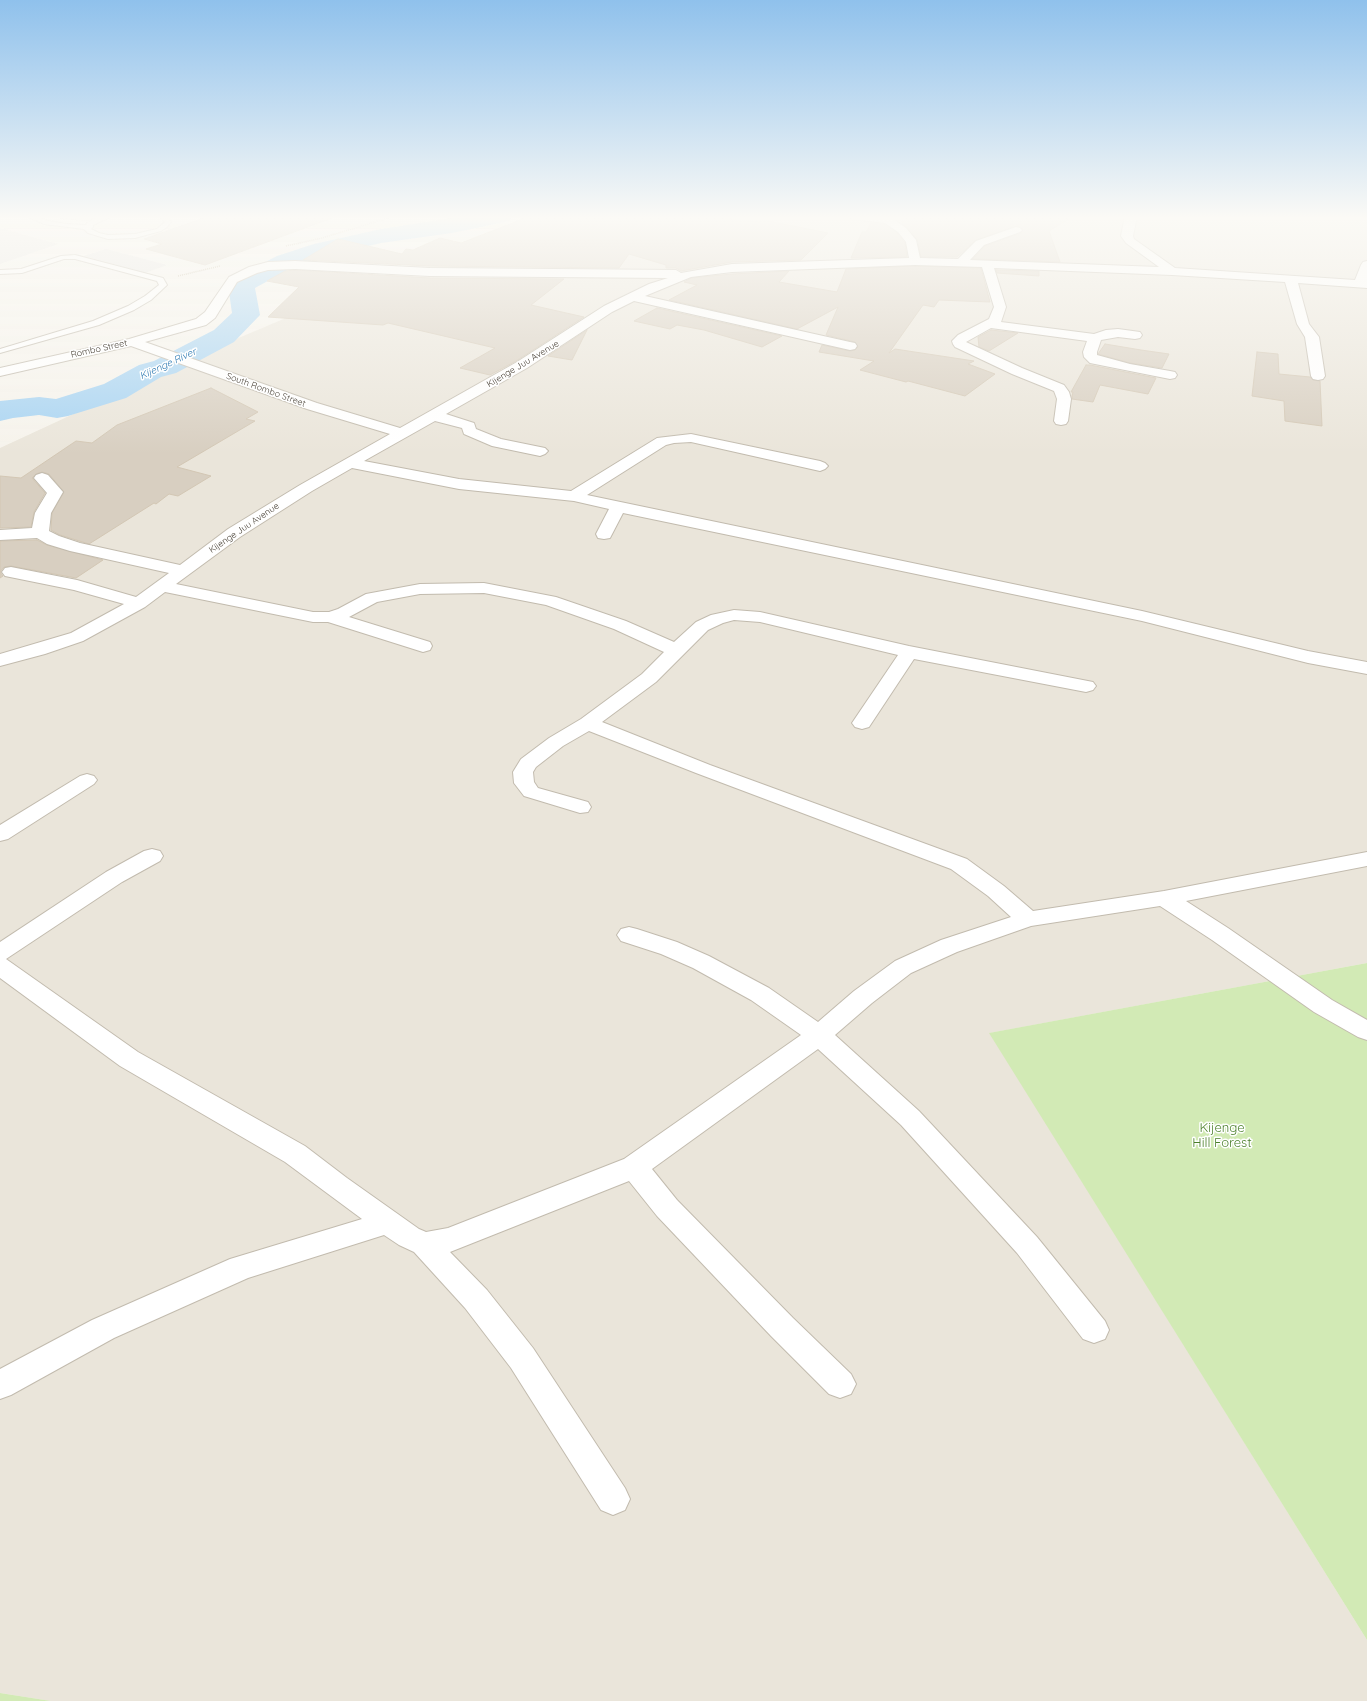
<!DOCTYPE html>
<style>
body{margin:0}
canvas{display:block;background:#f6f3ec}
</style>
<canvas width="1367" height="1701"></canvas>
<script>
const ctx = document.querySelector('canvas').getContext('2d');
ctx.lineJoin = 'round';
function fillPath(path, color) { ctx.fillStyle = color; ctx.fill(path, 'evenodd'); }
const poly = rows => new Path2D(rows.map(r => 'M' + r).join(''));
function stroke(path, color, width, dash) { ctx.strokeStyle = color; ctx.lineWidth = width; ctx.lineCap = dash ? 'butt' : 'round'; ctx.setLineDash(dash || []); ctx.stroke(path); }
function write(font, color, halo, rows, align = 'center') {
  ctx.font = font + ' Quicksand,sans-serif'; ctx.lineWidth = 3; ctx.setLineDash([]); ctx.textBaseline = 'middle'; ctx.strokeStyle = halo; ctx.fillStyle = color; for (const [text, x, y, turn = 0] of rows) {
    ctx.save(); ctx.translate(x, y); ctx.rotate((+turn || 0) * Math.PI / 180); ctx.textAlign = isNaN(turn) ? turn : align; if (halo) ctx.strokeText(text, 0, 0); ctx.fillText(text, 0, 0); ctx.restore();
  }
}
const residential = poly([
 [528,216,1367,216,1367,963,990,1033,1367,1640,1367,1701,51,1701,0,1693,0,448,229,342]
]);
const green = poly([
 [1367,963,1367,1640,989,1033],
 [0,1693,51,1701,0,1701]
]);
const parking = poly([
 [0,228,58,244,0,264],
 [106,249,167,265,145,273,84,256]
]);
const river = poly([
 [465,216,512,216,509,221,500,223,452,233,381,243,330,255,295,266,255,288,260,315,234,342,176,373,161,377,126,398,68,416,57,418,39,415,13,418,0,421,0,401,39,397,56,399,104,384,139,365,154,361,214,330,232,313,228,285,232,279,277,256,314,244,381,229,465,216]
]);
const building = poly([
 [209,216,332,216,332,218,205,265,146,249,162,244,144,239,209,216],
 [531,216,582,216,598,219,601,216,698,216,760,222,763,220,828,233,801,260,732,262,681,271,676,268,666,268,666,265,629,254,619,268,430,266,303,260,338,239,402,254,406,249,413,250,440,238,461,243,531,216],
 [903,216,1073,216,1049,231,1060,262,973,259,985,246,1021,233,1023,229,1016,226,976,240,957,257,921,257,917,239,902,224,903,216],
 [871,223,884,224,897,233,905,243,907,257,851,258,862,232,866,232,871,223],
 [915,266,981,268,990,302,939,300,934,307,923,305,889,353,895,349,974,361,968,364,995,374,965,396,908,381,906,382,860,370,874,361,819,352,822,345,850,351,855,350,858,347,855,342,826,335,838,307,797,329,669,300,697,285,684,282,691,278,732,274,789,271,779,282,837,292,846,269,915,266],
 [295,270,430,278,564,279,531,305,584,317,516,361,490,375,460,368,495,348,388,323,383,325,268,317,299,287,267,281,285,271,295,270],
 [996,270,1039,271,1039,276,997,273,996,270],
 [657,308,782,336,762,347,704,330,677,325,670,329,634,321,657,308],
 [587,330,572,360,548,356,587,330],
 [991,330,1018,333,989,351,979,347,978,337,991,330],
 [1105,344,1141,350,1169,354,1162,368,1130,363,1098,354,1105,344],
 [1257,352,1278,354,1279,374,1310,377,1313,380,1320,381,1322,426,1285,421,1284,401,1252,396,1257,352],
 [1086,365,1090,365,1156,378,1148,394,1100,385,1093,402,1072,399,1072,396,1073,392,1071,392,1086,365],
 [211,388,258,412,246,419,255,421,177,467,211,476,178,496,169,494,156,504,154,503,89,544,60,535,51,530,52,513,64,492,49,474,42,472,36,474,32,478,45,493,34,512,31,527,0,528,0,476,21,478,76,441,92,443,117,425,211,388],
 [37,540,47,545,103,560,76,578,11,566,4,567,0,572,3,576,0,578,0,541,37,540]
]);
const path = poly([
 [286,246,322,238,395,216],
 [178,276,220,266]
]);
const service = poly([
 [27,216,36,216,48,221,66,224,86,225,87,223,94,219,102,216,112,216,93,225,93,227,91,229,99,233,108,235,135,234,157,229,165,222,160,216,167,216,171,222,167,227,161,231,135,238,108,239,88,233,84,229,44,224,27,216],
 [58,216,89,216,92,218,89,220,61,218,58,216],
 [75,255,163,278,167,285,151,300,134,310,99,325,0,353,0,349,93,321,128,306,145,296,159,285,157,281,75,259,64,259,22,273,0,274,0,270,21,269,61,256,75,255]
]);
const minor = poly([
 [847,216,889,216,906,228,916,240,920,258,958,259,976,241,1016,227,1020,228,1022,230,1020,232,984,245,970,260,1159,267,1126,243,1121,236,1125,216,1137,216,1133,236,1134,239,1175,268,1355,280,1361,265,1363,262,1367,261,1367,288,1298,283,1309,324,1319,337,1325,376,1323,379,1318,380,1313,379,1311,376,1305,337,1297,324,1285,282,1172,275,994,268,1006,307,1001,322,1094,334,1106,330,1118,329,1140,332,1142,335,1140,338,1135,339,1118,337,1101,340,1097,352,1097,355,1130,364,1170,371,1175,372,1177,375,1175,378,1170,379,1090,363,1084,357,1083,352,1087,341,991,328,966,342,1022,368,1064,385,1069,392,1071,399,1068,421,1066,424,1061,425,1056,424,1054,421,1057,399,1054,391,1012,374,955,347,953,344,952,341,958,335,989,319,994,307,982,267,915,265,732,272,691,277,645,296,850,342,855,343,857,346,855,349,850,350,634,301,612,312,527,368,446,414,474,423,476,429,501,439,545,448,548,451,545,454,540,456,492,446,464,434,462,428,435,421,364,461,459,479,571,491,657,438,691,434,820,461,825,463,828,466,825,469,820,471,691,442,674,443,666,445,587,495,1142,611,1308,651,1367,662,1367,674,1308,663,1142,621,623,513,610,538,604,539,598,538,596,534,609,509,574,501,459,489,352,468,312,491,240,537,176,584,313,612,329,612,338,609,366,594,420,584,484,583,556,597,626,621,674,642,696,622,711,615,734,610,760,612,909,646,1093,682,1096,686,1093,690,1086,692,914,659,869,727,862,729,855,727,852,723,898,655,760,622,734,620,723,623,708,630,656,682,602,722,710,765,967,859,1004,886,1033,911,1164,891,1367,852,1367,866,1186,901,1228,928,1332,1000,1367,1020,1367,1040,1358,1037,1314,1012,1212,940,1160,906,1031,926,957,952,911,973,872,1003,835,1035,919,1111,1037,1237,1105,1321,1109,1330,1105,1339,1094,1343,1083,1339,1017,1253,901,1125,818,1049,652,1169,677,1200,793,1318,851,1374,856,1384,851,1394,840,1398,829,1394,771,1336,657,1216,629,1181,450,1252,487,1290,533,1348,625,1488,630,1499,625,1510,613,1515,601,1510,511,1368,465,1308,414,1252,399,1245,384,1235,248,1278,114,1338,11,1395,0,1399,0,1369,92,1320,230,1259,362,1219,285,1162,120,1066,0,978,0,942,106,872,144,851,152,849,160,851,163,856,160,861,122,882,6,959,138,1052,305,1146,347,1178,419,1229,426,1232,448,1228,624,1159,801,1035,751,1000,693,968,661,954,621,941,617,935,621,929,629,927,637,929,677,942,709,956,769,988,818,1022,854,991,895,961,941,940,1011,917,988,896,951,869,696,773,589,731,563,746,536,767,533,772,534,782,538,788,588,802,591,807,588,812,580,813,524,796,514,783,513,772,521,759,549,738,581,719,642,674,664,652,614,629,546,605,484,593,420,594,377,602,349,617,430,642,432,646,430,650,423,652,328,622,313,622,165,592,145,607,83,641,45,654,0,666,0,654,71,633,124,604,74,590,5,576,2,572,5,568,11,567,77,580,136,597,169,573,70,551,47,544,37,538,0,540,0,530,32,528,35,513,47,493,34,478,36,475,42,473,48,475,63,492,51,513,49,531,59,536,80,543,180,565,228,529,300,485,390,434,307,409,131,346,0,376,0,368,129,339,196,319,205,312,229,277,249,267,268,262,295,261,430,268,676,270,681,273,732,264,909,258,906,242,898,232,885,223,853,219,847,216],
 [295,269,430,276,668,278,649,284,604,306,517,362,400,428,317,403,145,342,206,325,215,318,237,282,257,273,268,270,295,269],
 [87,774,94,776,97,780,94,784,8,839,0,841,0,825,80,776,87,774]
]);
const farStreetnames = [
 ["Rombo Street",99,349,-12],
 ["Kijenge Juu Avenue",523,364,-31],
 ["South Rombo Street",266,390,20],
 ["Kijenge Juu Avenue",244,528,-34]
];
const farWaternames = [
 ["Kijenge River",168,364,-25]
];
const nearParknames = [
 ["Kijenge",1222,1128],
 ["Hill Forest",1222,1143]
];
fillPath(residential, '#eae5da');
fillPath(green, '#d2eab5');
fillPath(parking, '#e5e3e0');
fillPath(river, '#a9d4f2');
fillPath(building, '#d8cfc1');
stroke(building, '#d3c7b4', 1);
stroke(service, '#c2bbae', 2);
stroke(minor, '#c2bbae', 2);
stroke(path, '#c4b79f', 1.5, [1, 1]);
fillPath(service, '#fff');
fillPath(minor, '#fff');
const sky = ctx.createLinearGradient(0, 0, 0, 454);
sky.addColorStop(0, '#8fc1ec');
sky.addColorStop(0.48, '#fbfaf6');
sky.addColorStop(1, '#fbfaf600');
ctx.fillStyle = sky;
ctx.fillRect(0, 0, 1367, 454);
write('9px', '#4b4439', '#fff', farStreetnames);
write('italic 10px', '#2e7ab2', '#fff', farWaternames);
write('13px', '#4a7f2a', '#fff', nearParknames);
</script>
